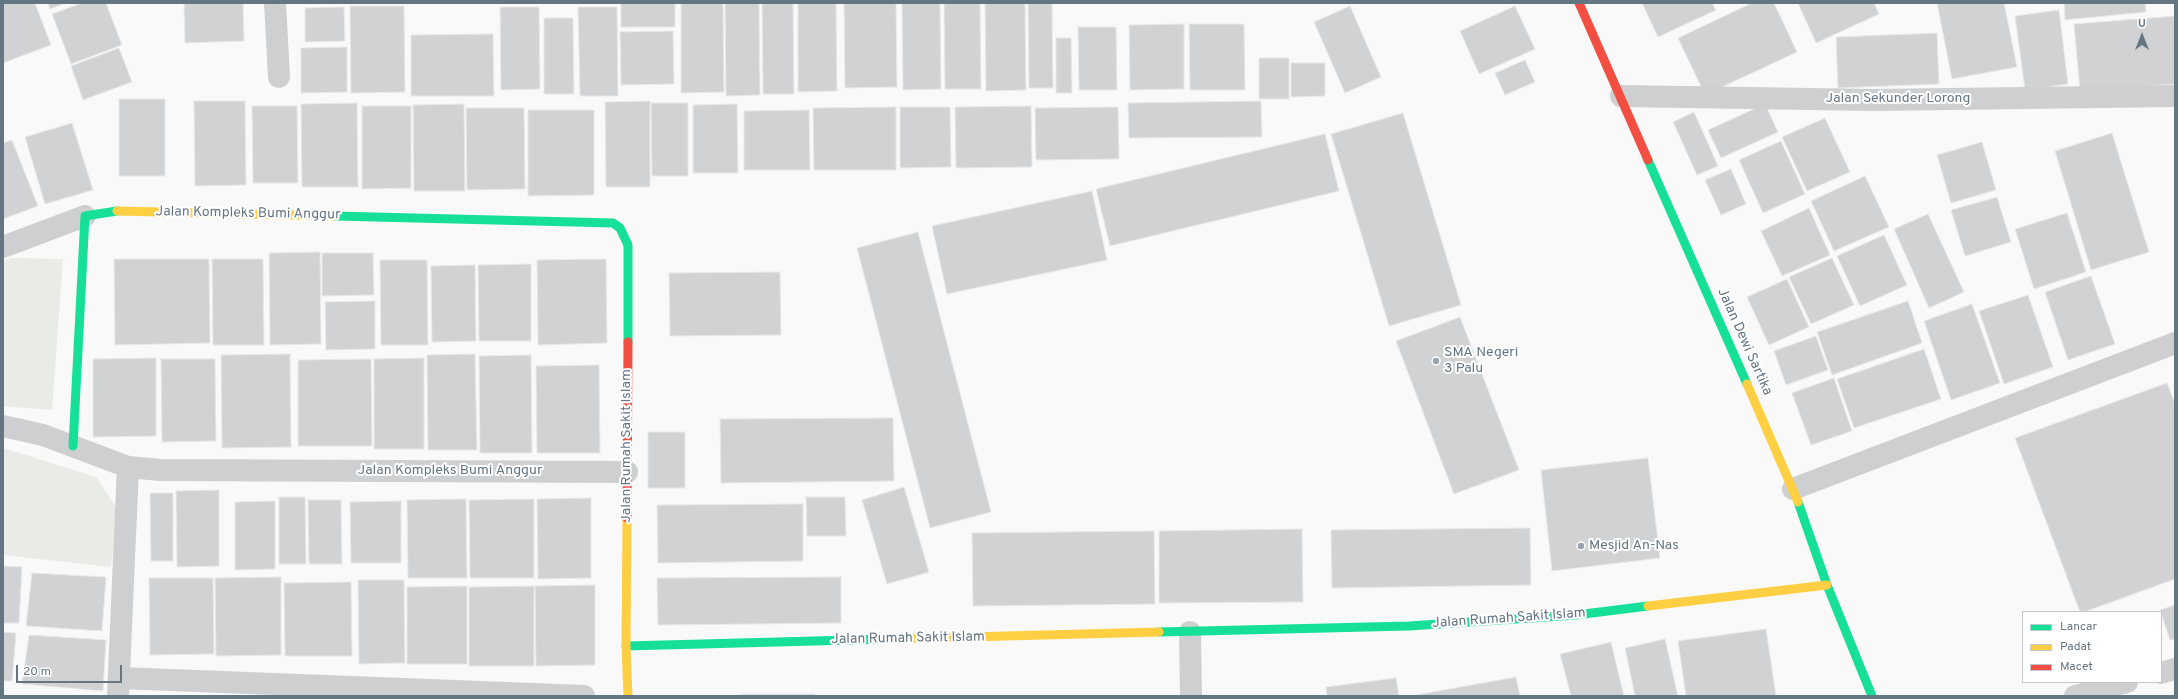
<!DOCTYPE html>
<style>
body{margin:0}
#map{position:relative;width:2178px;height:699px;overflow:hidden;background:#f9f9f9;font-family:Overpass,sans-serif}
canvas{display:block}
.frame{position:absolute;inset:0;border:4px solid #657683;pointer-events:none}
.legend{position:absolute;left:2022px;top:611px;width:140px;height:72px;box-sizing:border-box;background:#fff;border:1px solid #c1c8cd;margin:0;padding:5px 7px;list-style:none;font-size:12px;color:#657683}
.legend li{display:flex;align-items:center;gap:8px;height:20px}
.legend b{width:20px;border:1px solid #c1c8cd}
.north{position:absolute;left:2122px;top:16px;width:40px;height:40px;-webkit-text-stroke:3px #fff;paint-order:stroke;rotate:0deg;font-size:11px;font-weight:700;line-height:16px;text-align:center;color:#657683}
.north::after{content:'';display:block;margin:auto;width:14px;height:18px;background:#657683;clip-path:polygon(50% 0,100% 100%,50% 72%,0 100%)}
.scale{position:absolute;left:16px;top:665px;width:106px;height:18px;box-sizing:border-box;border:2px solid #657683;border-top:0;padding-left:5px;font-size:12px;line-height:14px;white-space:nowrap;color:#657683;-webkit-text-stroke:3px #fff;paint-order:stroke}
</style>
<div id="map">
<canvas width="2178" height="699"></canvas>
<div class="frame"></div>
<ul class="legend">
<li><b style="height:5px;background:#16e098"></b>Lancar</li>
<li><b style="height:5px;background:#ffcf43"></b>Padat</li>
<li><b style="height:5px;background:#f24e42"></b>Macet</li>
</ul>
<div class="north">U</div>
<div class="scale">20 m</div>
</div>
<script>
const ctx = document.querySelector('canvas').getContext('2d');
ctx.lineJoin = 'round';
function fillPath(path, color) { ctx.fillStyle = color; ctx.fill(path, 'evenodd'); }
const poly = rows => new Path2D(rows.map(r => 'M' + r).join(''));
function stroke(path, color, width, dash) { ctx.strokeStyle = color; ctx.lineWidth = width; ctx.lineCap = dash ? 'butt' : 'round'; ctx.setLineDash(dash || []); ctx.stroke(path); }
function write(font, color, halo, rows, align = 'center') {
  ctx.font = font + ' Overpass,sans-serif'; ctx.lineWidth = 4; ctx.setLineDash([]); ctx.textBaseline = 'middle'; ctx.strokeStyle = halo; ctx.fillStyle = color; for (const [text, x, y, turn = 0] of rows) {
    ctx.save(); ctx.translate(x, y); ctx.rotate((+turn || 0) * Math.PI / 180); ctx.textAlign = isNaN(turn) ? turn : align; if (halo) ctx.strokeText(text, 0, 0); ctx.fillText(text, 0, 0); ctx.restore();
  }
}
const green = poly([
 [11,258,63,259,52,410,3,406,3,261],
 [3,448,96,477,118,510,111,567,3,555]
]);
const building = poly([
 [3,3,35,3,51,45,3,63,3,3],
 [48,3,66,3,50,9,48,3],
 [82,3,106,3,122,45,71,64,52,14,82,3],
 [184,3,243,3,244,41,185,43,184,3],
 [621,3,675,3,675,27,621,27,621,3],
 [681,3,723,3,724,92,681,93,681,3],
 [725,3,759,3,760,95,726,96,725,3],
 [762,3,793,3,794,94,763,94,762,3],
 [798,3,836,3,837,91,798,92,798,3],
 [844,3,896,3,897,87,845,88,844,3],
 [902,3,940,3,941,89,903,90,902,3],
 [944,3,980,3,981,89,945,89,944,3],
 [985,3,1025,3,1026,90,986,91,985,3],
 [1028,3,1052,3,1053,88,1029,88,1028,3],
 [1642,3,1712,3,1716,10,1658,37,1642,3],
 [1752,3,1774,3,1797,52,1705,95,1678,38,1752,3],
 [1798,3,1874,3,1879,14,1816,43,1798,3],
 [1937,3,2004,3,2017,67,1952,79,1937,3],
 [2064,3,2145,3,2146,12,2065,20,2064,3],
 [350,6,404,6,405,92,351,93,350,6],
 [1350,6,1381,77,1345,93,1314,22,1350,6],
 [1515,6,1535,49,1479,74,1460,31,1515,6],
 [344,7,345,41,305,42,305,8,344,7],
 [500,7,539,7,540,89,501,90,500,7],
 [578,7,617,7,618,96,580,96,578,7],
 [2059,10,2068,84,2025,90,2015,16,2059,10],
 [2175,16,2175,84,2080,91,2074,24,2175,16],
 [544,18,573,18,574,94,544,94,544,18],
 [1184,24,1184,89,1130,90,1129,25,1184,24],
 [1189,24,1244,24,1245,90,1190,90,1189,24],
 [1078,27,1116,27,1117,90,1079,90,1078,27],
 [673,31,674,84,621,85,620,32,673,31],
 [1937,33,1939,84,1838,88,1836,37,1937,33],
 [493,34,494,96,411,96,411,35,493,34],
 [1056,38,1071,38,1072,93,1056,93,1056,38],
 [347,47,347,92,301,93,301,48,347,47],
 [119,48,132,82,83,100,71,66,119,48],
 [1259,58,1289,58,1289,99,1259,99,1259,58],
 [1525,60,1535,82,1505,95,1495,73,1525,60],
 [1291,63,1325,63,1325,96,1291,97,1291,63],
 [119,99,165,99,165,176,119,176,119,99],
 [194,101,245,101,246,185,195,186,194,101],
 [650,101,650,187,606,187,605,102,650,101],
 [1261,101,1262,137,1129,138,1128,103,1261,101],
 [357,103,358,187,302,187,301,104,357,103],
 [651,103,688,103,688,176,652,176,651,103],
 [464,104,465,191,414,191,413,105,464,104],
 [737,104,738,173,693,173,693,105,737,104],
 [1765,104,1778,132,1721,158,1708,130,1765,104],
 [252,106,297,106,298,183,253,183,252,106],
 [362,106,411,106,411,188,362,189,362,106],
 [1031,106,1032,167,956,168,955,107,1031,106],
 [896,107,896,170,814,170,813,108,896,107],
 [900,107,950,107,951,167,900,168,900,107],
 [1118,107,1119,159,1036,160,1035,108,1118,107],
 [466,108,524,108,525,189,467,190,466,108],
 [528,110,594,110,594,195,528,196,528,110],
 [809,110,810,170,744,170,744,111,809,110],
 [1694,112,1718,166,1697,175,1673,122,1694,112],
 [1403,113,1461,305,1389,326,1331,134,1403,113],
 [1825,118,1850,172,1807,191,1782,137,1825,118],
 [72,123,93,190,45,204,25,137,72,123],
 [2112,133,2149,252,2091,270,2055,151,2112,133],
 [1325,134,1339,191,1110,246,1096,189,1325,134],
 [12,140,38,206,3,219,3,143,12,140],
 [1781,141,1805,194,1763,213,1739,160,1781,141],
 [1982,142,1996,190,1951,203,1937,155,1982,142],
 [1731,169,1746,204,1721,215,1705,180,1731,169],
 [1865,176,1889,227,1834,251,1811,201,1865,176],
 [1092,191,1107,260,947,294,932,226,1092,191],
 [1997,197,2011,242,1965,256,1951,210,1997,197],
 [1809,208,1830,255,1782,276,1761,231,1809,208],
 [2067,213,2086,272,2034,289,2015,229,2067,213],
 [1928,214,1964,292,1929,308,1894,229,1928,214],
 [918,232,991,512,930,528,857,248,918,232],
 [1884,235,1907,285,1860,306,1837,256,1884,235],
 [320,252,321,344,270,345,269,253,320,252],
 [322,253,373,253,374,295,322,296,322,253],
 [1832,258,1854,305,1811,324,1789,277,1832,258],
 [114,259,209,259,210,343,115,345,114,259],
 [212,259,263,259,264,345,213,345,212,259],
 [606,259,607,343,538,345,537,260,606,259],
 [380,260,427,260,428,345,381,345,380,260],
 [531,264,531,341,479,341,478,265,531,264],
 [475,265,476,341,432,342,431,266,475,265],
 [780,272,781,335,670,336,669,273,780,272],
 [2091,276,2115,344,2068,360,2045,292,2091,276],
 [1787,279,1809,327,1769,345,1747,297,1787,279],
 [2028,295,2053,367,2004,384,1979,311,2028,295],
 [375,301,375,349,326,350,325,302,375,301],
 [1908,301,1922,343,1832,375,1817,332,1908,301],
 [1972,304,2000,383,1951,400,1924,321,1972,304],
 [1460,317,1519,470,1454,494,1396,341,1460,317],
 [1816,336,1828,370,1786,385,1774,351,1816,336],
 [1924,349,1941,399,1854,428,1837,379,1924,349],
 [290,354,291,447,222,448,221,355,290,354],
 [475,354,477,450,428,450,427,355,475,354],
 [531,355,532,453,480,453,479,356,531,355],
 [156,358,156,436,93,437,93,359,156,358],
 [424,358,424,449,374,449,374,359,424,358],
 [161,359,215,359,216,441,162,442,161,359],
 [371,359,372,446,298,446,298,360,371,359],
 [599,365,600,453,537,453,536,366,599,365],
 [1834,378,1852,431,1811,445,1792,393,1834,378],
 [2167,383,2175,404,2175,579,2084,612,2080,612,2015,438,2167,383],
 [893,418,894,481,721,483,720,419,893,418],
 [648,432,685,432,685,488,648,488,648,432],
 [1648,458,1660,558,1552,571,1541,470,1648,458],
 [904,487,929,572,887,584,862,500,904,487],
 [219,490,219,566,177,567,176,491,219,490],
 [150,493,173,493,173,561,151,561,150,493],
 [279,497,305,497,306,564,279,564,279,497],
 [806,497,845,497,846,536,807,536,806,497],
 [591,498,591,578,538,579,537,499,591,498],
 [466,499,467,578,408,578,407,500,466,499],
 [534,499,534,578,470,578,469,500,534,499],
 [308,500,341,500,342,564,309,564,308,500],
 [275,501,275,569,235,570,235,502,275,501],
 [401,501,401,563,351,563,350,502,401,501],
 [803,504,803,561,658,563,657,505,803,504],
 [1530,528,1531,585,1332,588,1331,530,1530,528],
 [1302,529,1303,602,1159,603,1159,531,1302,529],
 [1154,531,1155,604,973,606,972,533,1154,531],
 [3,566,22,567,19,623,3,623,3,566],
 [32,573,106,577,102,631,26,626,32,573],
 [281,577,281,655,216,656,215,578,281,577],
 [841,577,841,623,658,625,657,578,841,577],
 [149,578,213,578,214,654,150,655,149,578],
 [358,580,404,580,405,663,359,664,358,580],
 [351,582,352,656,285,656,284,583,351,582],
 [595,585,595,665,536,666,535,586,595,585],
 [467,586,467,664,407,664,407,587,467,586],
 [534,586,534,666,469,666,469,587,534,586],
 [2175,605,2175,639,2170,640,2160,610,2175,605],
 [1766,629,1776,696,1686,696,1678,641,1766,629],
 [3,632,16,633,12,681,3,681,3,632],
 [29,635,106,640,103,691,22,684,29,635],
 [1665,639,1678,696,1635,696,1625,648,1665,639],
 [1611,642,1624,696,1571,696,1560,654,1611,642],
 [1516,677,1520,696,1416,696,1416,695,1516,677],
 [1396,678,1399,696,1327,696,1326,687,1396,678],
 [741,694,815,694,815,696,741,696,741,694]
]);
const street = poly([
 [275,3,279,77],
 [1621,96,1874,100,2175,96],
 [3,247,85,216],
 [3,426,43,435,128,467,160,470,627,472],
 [1793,489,2175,343],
 [1190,632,1191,696],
 [2161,673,2175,669],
 [119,678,584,696],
 [118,696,128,467],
 [2075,696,2127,682]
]);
const fast = poly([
 [1648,160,1747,384],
 [335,216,613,223,620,228,628,245,628,342],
 [73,446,85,216,117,211],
 [1798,502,1827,585,1872,696],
 [1159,632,1409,626,1576,615,1648,606],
 [626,646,890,639]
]);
const slow = poly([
 [117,211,335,216],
 [1747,384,1798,502],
 [627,518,626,646,628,696],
 [1648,606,1827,585],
 [890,639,1159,632]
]);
const jam = poly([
 [1579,3,1648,160],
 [627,518,628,342]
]);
const markers = [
 [1436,361,4,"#99a4ac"],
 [1581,546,4,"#99a4ac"]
];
const streetNames = [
 ["Jalan Sekunder Lorong",1898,99],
 ["Jalan Kompleks Bumi Anggur",248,214,1],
 ["Jalan Dewi Sartika",1744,342,66],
 ["Jalan Rumah Sakit Islam",627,446,-90],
 ["Jalan Kompleks Bumi Anggur",450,471],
 ["Jalan Rumah Sakit Islam",1509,619,-4],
 ["Jalan Rumah Sakit Islam",908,639,-1]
];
const poiNames = [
 ["SMA Negeri",1444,353],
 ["3 Palu",1444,369],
 ["Mesjid An-Nas",1589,546]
];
fillPath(green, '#e8ebe6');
fillPath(building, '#d0d2d3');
stroke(building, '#e8e8e8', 1);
stroke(street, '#cecfd0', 22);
stroke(fast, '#16e098', 9);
stroke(slow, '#ffcf43', 9);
stroke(jam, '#f24e42', 9);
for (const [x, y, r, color] of markers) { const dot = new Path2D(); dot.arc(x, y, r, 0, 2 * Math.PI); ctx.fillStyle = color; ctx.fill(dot); stroke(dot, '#fff', 1.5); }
write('14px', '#657683', '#fff', streetNames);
write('14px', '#657683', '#fff', poiNames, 'left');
</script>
